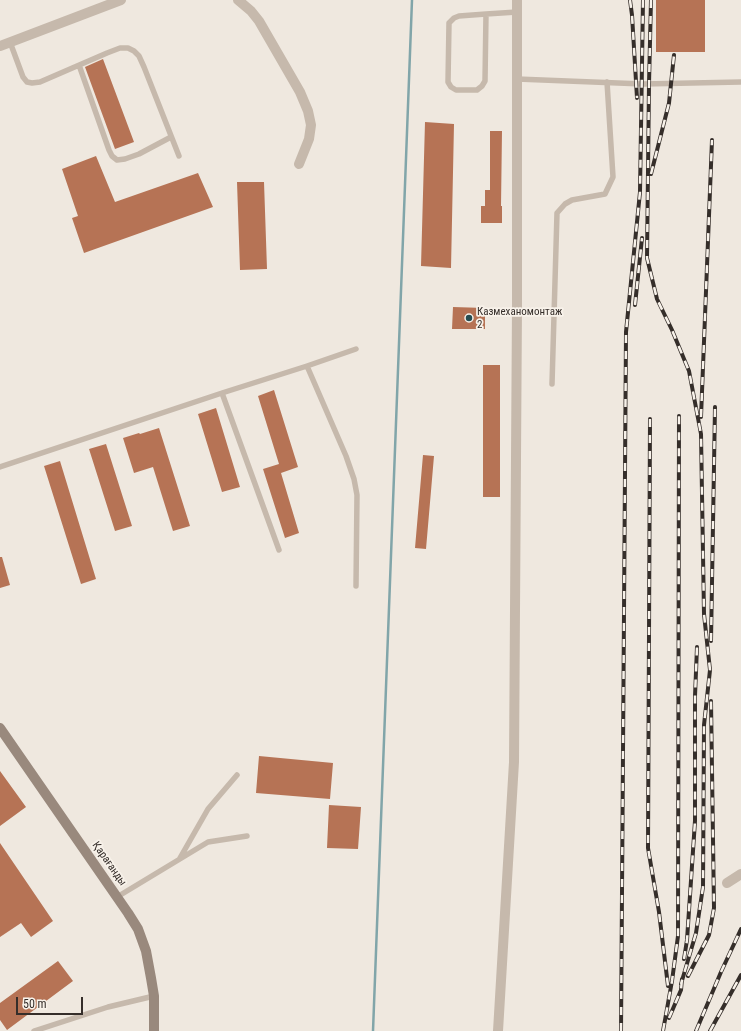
<!DOCTYPE html>
<meta charset="utf-8">
<style>
body{margin:0}
#map{position:relative;width:741px;height:1031px;overflow:hidden;background:#efe8df;font-family:"Roboto Condensed",sans-serif}
canvas{display:block}
.scale{position:absolute;left:16px;top:997px;width:67px;height:18px;box-sizing:border-box;border:2px solid #352e2a;border-top:0;padding-left:5px;font-size:12px;line-height:14px;white-space:nowrap;color:#352e2a;-webkit-text-stroke:3px #f8f2ea;paint-order:stroke}
</style>
<div id="map">
<canvas width="741" height="1031"></canvas>
<div class="scale">50 m</div>
</div>
<script>
const ctx = document.querySelector('canvas').getContext('2d');
ctx.lineJoin = 'round';
const poly = rows => new Path2D(rows.map(r => 'M' + r).join(''));
function stroke(path, color, width, dash) { ctx.strokeStyle = color; ctx.lineWidth = width; ctx.lineCap = dash ? 'butt' : 'round'; ctx.setLineDash(dash || []); ctx.stroke(path); }
function fillPath(path, color) { ctx.fillStyle = color; ctx.fill(path, 'evenodd'); }
function write(font, color, halo, rows, align = 'center') {
  ctx.font = font + ' "Roboto Condensed",sans-serif'; ctx.lineWidth = 3.5; ctx.setLineDash([]); ctx.textBaseline = 'middle'; ctx.strokeStyle = halo; ctx.fillStyle = color; for (const [text, x, y, turn = 0] of rows) {
    ctx.save(); ctx.translate(x, y); ctx.rotate((+turn || 0) * Math.PI / 180); ctx.textAlign = isNaN(turn) ? turn : align; if (halo) ctx.strokeText(text, 0, 0); ctx.fillText(text, 0, 0); ctx.restore();
  }
}
const stream = poly([
 [373,1031,412,0]
]);
const building = poly([
 [656,0,705,0,705,52,656,52],
 [103,59,134,142,115,149,85,67],
 [425,122,454,124,451,268,421,266],
 [490,131,502,131,501,206,502,206,502,223,481,223,481,206,485,206,485,190,490,190],
 [96,156,115,202,198,173,213,207,84,253,72,218,78,216,62,169],
 [237,182,264,182,267,269,240,270],
 [453,307,485,308,485,329,452,329],
 [483,365,500,365,500,497,483,497],
 [274,390,298,467,281,473,299,533,285,538,263,469,279,464,258,396],
 [216,408,240,487,222,492,198,414],
 [159,428,190,526,173,531,153,467,134,473,123,438,139,433,140,434],
 [106,444,132,526,115,531,89,449],
 [423,455,434,456,426,549,415,548],
 [60,461,96,579,81,584,44,466],
 [0,557,2,557,10,585,0,588],
 [259,756,333,763,330,799,256,793],
 [0,771,26,807,0,826],
 [329,805,361,807,358,849,327,848],
 [0,843,53,921,31,937,21,923,0,937],
 [58,961,73,981,7,1030,0,1020,0,1003]
]);
const lane = poly([
 [486,14,485,81,482,86,477,90,456,90,451,87,448,82,449,23,454,18,459,16,486,14,517,12],
 [10,42,23,77,27,82,32,83,40,82,107,53,120,48,128,48,134,51,139,56,144,67,179,156],
 [79,65,109,150,112,156,117,160,125,159,139,154,171,137],
 [517,79,643,84,741,82],
 [307,366,346,456,354,479,357,495,356,586],
 [552,384,557,213,565,204,572,200,605,194,613,177,607,82],
 [222,393,279,550],
 [0,467,222,393,307,366,356,349],
 [180,858,208,809,237,775],
 [117,897,208,842,247,836],
 [34,1031,108,1007,154,996]
]);
const street = poly([
 [238,0,251,11,259,21,300,92,308,111,311,125,309,139,299,164],
 [0,46,121,0],
 [727,883,741,874],
 [498,1031,514,762,517,306,517,0]
]);
const secondary = poly([
 [0,728,128,913,138,929,146,951,151,978,154,996,154,1031]
]);
const rail = poly([
 [630,0,632,15,637,98],
 [651,0,649,84,647,258,657,299,672,330,689,371,701,434,704,614,710,670,704,725,703,887,696,933,681,984],
 [651,174,669,103,674,55],
 [635,305,642,238],
 [701,417,712,140],
 [650,419,648,848,659,912,668,986],
 [711,641,715,407],
 [684,959,687,940,695,821,695,696,697,647],
 [688,976,709,935,714,908,711,701],
 [669,1018,681,990,682,979],
 [621,1031,626,332,640,192,643,0],
 [663,1031,672,981,678,936,679,416],
 [696,1031,721,972,741,929],
 [710,1031,741,975]
]);
const markers = [
 [469,318,4,"#254c51"]
];
const poiNames = [
 ["Казмеханомонтаж",477,312],
 ["2",477,325]
];
const streetNames = [
 ["Қарағанды",109,864,55]
];
stroke(stream, '#81a5a9', 2.5);
fillPath(building, '#b67355');
stroke(lane, '#c6b9ac', 5.5);
stroke(street, '#c6b9ac', 10);
stroke(secondary, '#99897d', 10);
stroke(rail, '#352e2a', 4);
stroke(rail, '#f8f2ea', 2.5, [8]);
for (const [x, y, r, color] of markers) { const dot = new Path2D(); dot.arc(x, y, r, 0, 2 * Math.PI); ctx.fillStyle = color; ctx.fill(dot); stroke(dot, '#f8f2ea', 1.5); }
write('11px', '#352e2a', '#f8f2ea', poiNames, 'left');
write('11px', '#352e2a', '#f8f2ea', streetNames);
</script>
